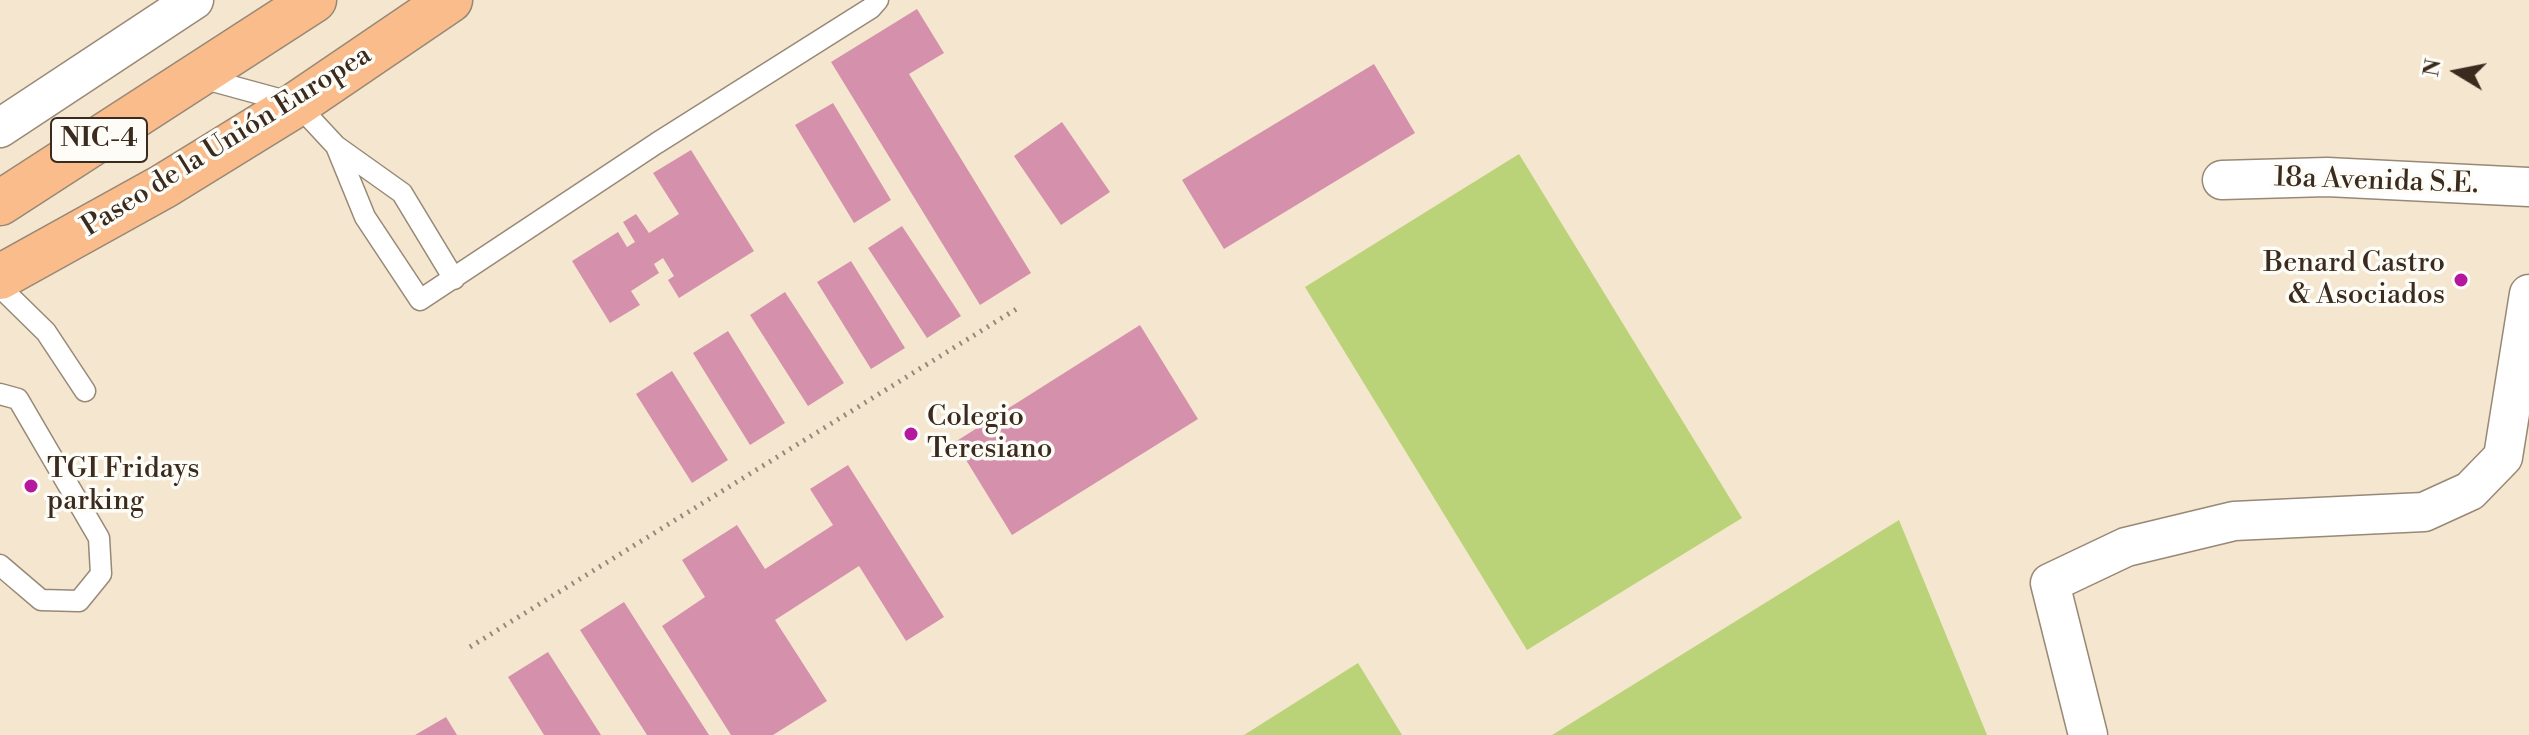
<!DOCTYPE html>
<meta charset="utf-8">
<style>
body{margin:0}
#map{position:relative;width:2529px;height:735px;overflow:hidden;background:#f5e6cf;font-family:"Libre Bodoni",serif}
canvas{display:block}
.north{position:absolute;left:2417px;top:32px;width:80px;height:80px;-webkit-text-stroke:6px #fdfcf7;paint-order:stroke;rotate:280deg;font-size:22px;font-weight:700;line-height:32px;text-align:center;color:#3b2a1e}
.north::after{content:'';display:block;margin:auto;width:28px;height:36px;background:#3b2a1e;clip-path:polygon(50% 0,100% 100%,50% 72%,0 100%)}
</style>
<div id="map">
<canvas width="2529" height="735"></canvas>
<div class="north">N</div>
</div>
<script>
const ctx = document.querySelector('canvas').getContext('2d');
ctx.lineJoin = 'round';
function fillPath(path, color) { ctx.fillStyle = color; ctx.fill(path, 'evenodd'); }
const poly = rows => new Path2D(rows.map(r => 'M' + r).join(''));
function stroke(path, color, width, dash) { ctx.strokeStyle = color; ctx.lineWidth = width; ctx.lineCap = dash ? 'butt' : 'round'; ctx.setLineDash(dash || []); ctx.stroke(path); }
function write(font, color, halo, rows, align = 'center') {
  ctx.font = font + ' "Libre Bodoni",serif'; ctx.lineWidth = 7; ctx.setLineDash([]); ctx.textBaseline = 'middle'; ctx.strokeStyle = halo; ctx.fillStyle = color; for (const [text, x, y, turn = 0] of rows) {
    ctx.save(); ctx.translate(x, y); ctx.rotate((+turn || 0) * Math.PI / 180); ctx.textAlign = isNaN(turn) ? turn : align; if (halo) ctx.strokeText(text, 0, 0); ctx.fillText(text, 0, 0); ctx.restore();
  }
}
const green = poly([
 [1519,154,1742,518,1527,650,1305,287],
 [1899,520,1987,735,1552,735],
 [1358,663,1402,735,1244,735]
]);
const building = poly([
 [917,9,944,53,909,74,1031,273,980,305,831,62],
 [1374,64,1415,133,1224,249,1182,180],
 [833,103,891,200,854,223,795,125],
 [1062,122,1110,192,1061,225,1014,156],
 [691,150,754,251,679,298,668,280,674,276,663,258,654,264,659,273,631,291,640,305,610,323,572,261,618,232,627,247,635,242,623,222,636,214,649,233,679,214,653,173],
 [902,226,961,316,927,338,868,248],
 [851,261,905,348,871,369,817,282],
 [785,292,844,383,808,406,750,315],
 [1140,325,1198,419,1012,535,955,442],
 [728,331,785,423,750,445,693,353],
 [672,371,728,460,692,483,636,394],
 [848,465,944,617,906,641,859,566,775,620,827,701,773,735,731,735,662,626,705,597,682,560,737,525,765,569,833,525,810,489],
 [624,602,709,735,647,735,580,630],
 [548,652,601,735,544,735,508,677],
 [446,717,457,735,415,735]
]);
const path = poly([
 [470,647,1018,308]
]);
const lane = poly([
 [198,77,297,104,336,146,402,193,454,279],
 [336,146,365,217,420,300,657,143,871,8,878,0],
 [0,287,46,332,85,391],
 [0,394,18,399,99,538,101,574,79,601,41,600,0,565]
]);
const street = poly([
 [0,128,194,0],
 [2222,180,2327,177,2529,187],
 [2088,735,2050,583,2126,547,2234,521,2424,512,2470,491,2503,457,2529,294]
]);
const highway = poly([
 [0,203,314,0],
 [0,277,164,186,297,104,450,0]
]);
const markers = [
 [2461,280,8,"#b5179e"],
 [911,434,8,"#b5179e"],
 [31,486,8,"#b5179e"]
];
const shields = [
 [99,140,96]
];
const shieldNames = [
 ["NIC-4",99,140]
];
const streetNames = [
 ["Paseo de la Unión Europea",227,142,-32],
 ["18a Avenida S.E.",2376,182,2]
];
const poiNames = [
 ["Benard Castro",2445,264,"right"],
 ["& Asociados",2445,296,"right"],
 ["Colegio",927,418],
 ["Teresiano",927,450],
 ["TGI Fridays",47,470],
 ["parking",47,502]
];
fillPath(green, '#bad378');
fillPath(building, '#d591ac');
stroke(lane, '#988876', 23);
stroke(street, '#988876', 41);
stroke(highway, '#988876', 47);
stroke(path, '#988876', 5, [2, 6]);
stroke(lane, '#fff', 20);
stroke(street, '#fff', 38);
stroke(highway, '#f9bc8a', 44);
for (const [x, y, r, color] of markers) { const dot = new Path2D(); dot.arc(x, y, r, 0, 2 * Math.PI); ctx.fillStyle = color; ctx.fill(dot); stroke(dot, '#fdfcf7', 3); }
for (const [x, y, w] of shields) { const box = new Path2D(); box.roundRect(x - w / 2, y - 22, w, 44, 6); ctx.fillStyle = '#fdfcf7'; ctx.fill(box); stroke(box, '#3b2a1e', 2); }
write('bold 26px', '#3b2a1e', null, shieldNames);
write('28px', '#3b2a1e', '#fdfcf7', streetNames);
write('28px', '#3b2a1e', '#fdfcf7', poiNames, 'left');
</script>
